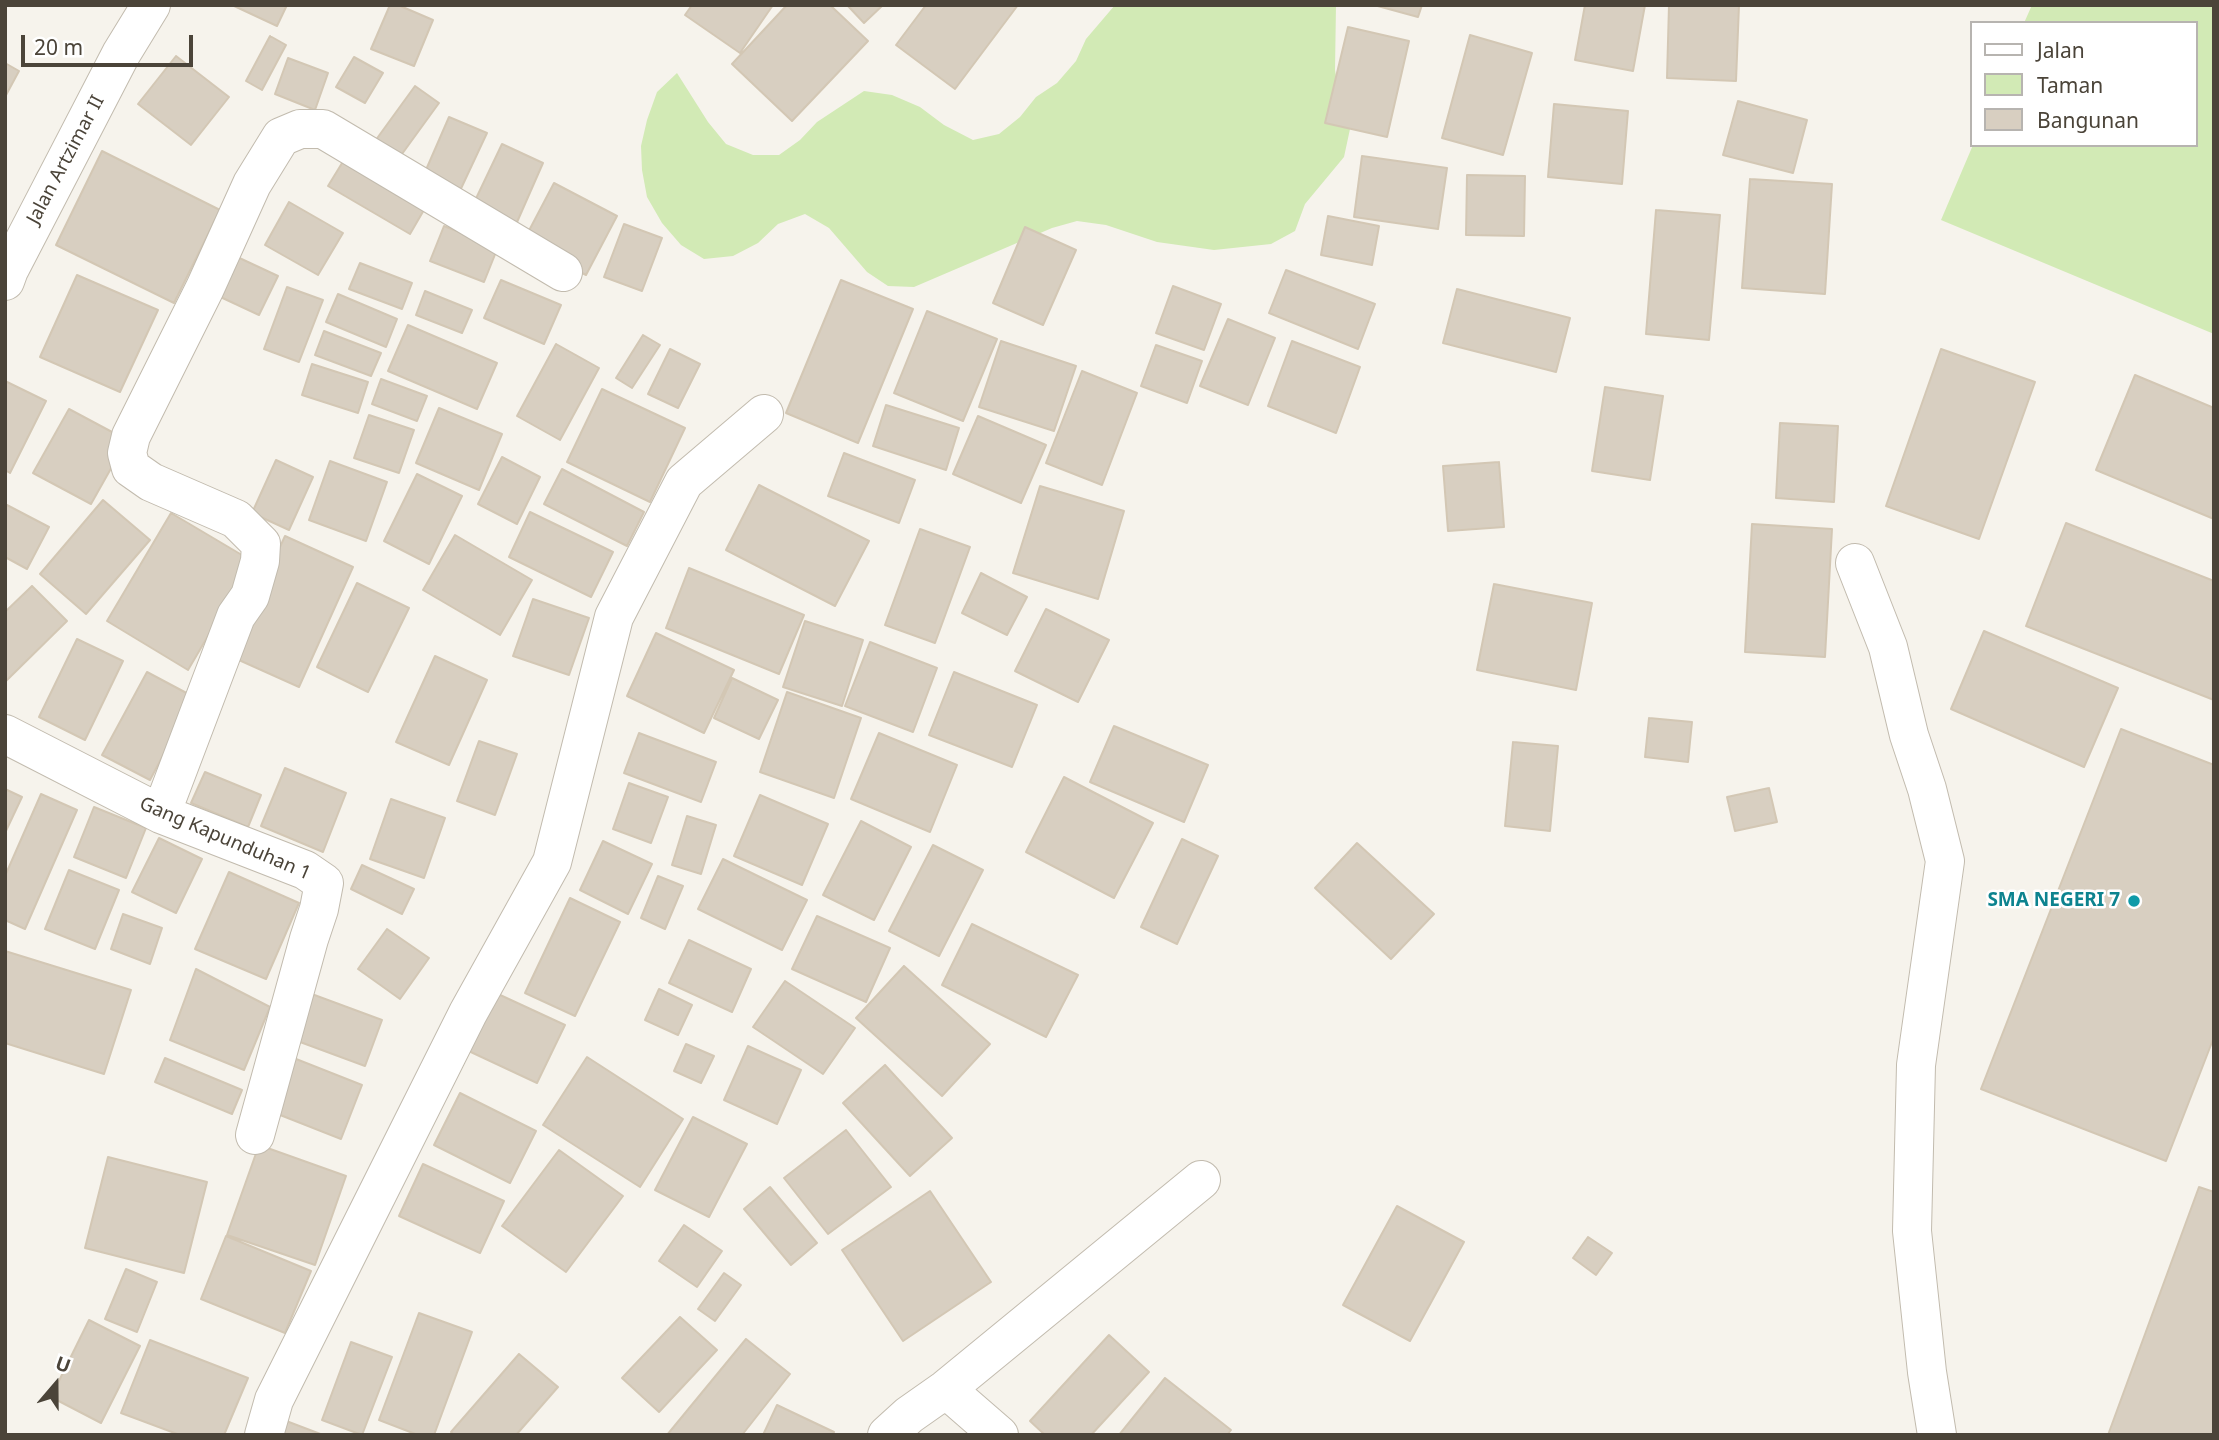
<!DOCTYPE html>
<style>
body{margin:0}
#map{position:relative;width:2219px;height:1440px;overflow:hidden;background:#f6f3ec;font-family:"Noto Sans",sans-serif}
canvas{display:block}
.frame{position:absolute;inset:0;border:7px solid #4b4439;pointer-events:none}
.legend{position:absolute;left:1970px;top:21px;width:228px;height:126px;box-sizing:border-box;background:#fff;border:2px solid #b7b4b0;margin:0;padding:9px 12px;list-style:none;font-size:21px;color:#4b4439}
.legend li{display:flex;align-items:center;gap:14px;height:35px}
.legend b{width:35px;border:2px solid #b7b4b0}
.north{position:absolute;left:21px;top:1349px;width:70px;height:70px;-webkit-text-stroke:5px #fff;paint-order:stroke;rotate:20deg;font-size:19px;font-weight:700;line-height:28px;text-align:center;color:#4b4439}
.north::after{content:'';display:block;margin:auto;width:24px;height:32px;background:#4b4439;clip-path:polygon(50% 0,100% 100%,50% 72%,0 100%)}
.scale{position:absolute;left:21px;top:35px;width:172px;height:32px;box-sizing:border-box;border:4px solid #4b4439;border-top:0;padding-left:9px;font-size:21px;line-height:24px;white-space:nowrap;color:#4b4439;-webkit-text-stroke:5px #fff;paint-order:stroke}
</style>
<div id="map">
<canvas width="2219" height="1440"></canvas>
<div class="frame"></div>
<ul class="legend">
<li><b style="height:9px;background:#fff"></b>Jalan</li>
<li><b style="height:19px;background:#d2eab5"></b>Taman</li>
<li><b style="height:19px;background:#d8cfc1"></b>Bangunan</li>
</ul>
<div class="north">U</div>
<div class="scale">20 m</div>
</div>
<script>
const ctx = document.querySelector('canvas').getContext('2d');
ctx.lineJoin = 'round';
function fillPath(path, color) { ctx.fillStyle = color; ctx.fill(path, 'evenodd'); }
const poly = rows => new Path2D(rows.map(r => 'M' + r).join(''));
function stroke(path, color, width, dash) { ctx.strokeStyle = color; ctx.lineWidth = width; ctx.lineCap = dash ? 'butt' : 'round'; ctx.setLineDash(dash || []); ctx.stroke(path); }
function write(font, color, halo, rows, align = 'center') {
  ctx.font = font + ' "Noto Sans",sans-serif'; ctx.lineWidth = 5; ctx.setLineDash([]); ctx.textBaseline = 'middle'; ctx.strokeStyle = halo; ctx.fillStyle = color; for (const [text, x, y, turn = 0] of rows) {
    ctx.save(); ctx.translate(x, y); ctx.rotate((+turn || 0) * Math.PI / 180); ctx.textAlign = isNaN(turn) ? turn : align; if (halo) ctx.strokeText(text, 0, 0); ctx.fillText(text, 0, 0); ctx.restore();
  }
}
const green = poly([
 [1115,5,1336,5,1335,70,1340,101,1350,129,1344,157,1305,204,1295,231,1271,244,1214,250,1157,242,1106,225,1077,221,1052,228,914,287,888,286,867,272,829,228,805,214,778,224,758,243,733,256,704,259,681,245,662,223,647,197,642,170,641,146,647,120,657,92,677,73,708,122,726,144,753,155,779,155,800,140,817,122,864,91,892,95,920,107,944,125,973,140,999,134,1020,117,1036,97,1057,83,1076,61,1086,39],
 [2032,5,2214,5,2214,334,1941,220,1973,145,2196,145,2196,23,2024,23]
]);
const building = poly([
 [232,5,287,5,277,26,232,5],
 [390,5,398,5,433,20,414,66,371,49,390,5],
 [692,5,773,5,740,53,685,15,692,5],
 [787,5,830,5,868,41,792,121,732,64,787,5],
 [847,5,883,5,864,23,847,5],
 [926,5,1018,5,955,89,896,45,926,5],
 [1374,5,1422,5,1418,17,1374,5],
 [1585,5,1645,5,1633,71,1575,60,1585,5],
 [1669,5,1739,5,1736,81,1667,78,1669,5],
 [1348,27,1409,41,1387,137,1325,123,1348,27],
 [1470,35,1532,53,1503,155,1442,138,1470,35],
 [270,36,286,45,262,90,246,81,270,36],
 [176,56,229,97,191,145,138,104,176,56],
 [354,57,383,73,365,103,336,87,354,57],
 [288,58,328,73,315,110,275,94,288,58],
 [5,63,19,71,5,97,5,63],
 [415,86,439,103,394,165,370,148,415,86],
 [1738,101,1807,120,1793,173,1723,155,1738,101],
 [1554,104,1628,111,1622,184,1548,177,1554,104],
 [449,117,487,133,458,195,422,179,449,117],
 [502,144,543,163,514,229,471,209,502,144],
 [102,151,220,210,174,303,56,245,102,151],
 [347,155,428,203,410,234,328,186,347,155],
 [1362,156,1447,168,1438,229,1354,217,1362,156],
 [1467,175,1525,176,1524,236,1466,235,1467,175],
 [1750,179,1832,184,1825,294,1742,288,1750,179],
 [554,183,617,216,586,275,523,242,554,183],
 [289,202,343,233,318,275,265,245,289,202],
 [1656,210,1720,215,1709,340,1646,334,1656,210],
 [1328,216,1379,226,1372,265,1321,255,1328,216],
 [624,224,662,238,642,291,604,277,624,224],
 [444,226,498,247,484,282,430,261,444,226],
 [1025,227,1076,250,1043,325,993,303,1025,227],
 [233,255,278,276,259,315,214,294,233,255],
 [360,263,412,283,402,309,349,289,360,263],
 [1286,270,1375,304,1358,349,1269,313,1286,270],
 [77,275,158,310,120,392,40,357,77,275],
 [501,280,561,305,544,344,484,318,501,280],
 [841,280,913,309,858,443,786,413,841,280],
 [1173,286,1221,304,1204,350,1156,333,1173,286],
 [287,287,323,300,299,362,264,349,287,287],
 [1457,289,1570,318,1556,372,1443,343,1457,289],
 [425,291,472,310,462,333,416,315,425,291],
 [338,294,397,319,386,347,326,322,338,294],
 [927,311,997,339,963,421,894,393,927,311],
 [1228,319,1275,338,1248,405,1200,386,1228,319],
 [408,325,497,363,477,409,388,371,408,325],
 [324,331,381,353,371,376,315,355,324,331],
 [643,335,660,345,632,388,616,378,643,335],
 [1001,341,1076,366,1054,431,979,407,1001,341],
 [1292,341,1360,367,1336,433,1268,406,1292,341],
 [556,344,599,368,560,440,517,416,556,344],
 [1156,345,1202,361,1187,403,1141,386,1156,345],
 [670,349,700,364,678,408,648,394,670,349],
 [1941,349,2035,382,1979,539,1886,506,1941,349],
 [312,364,368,382,358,413,302,395,312,364],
 [1082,371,1137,393,1102,485,1046,463,1082,371],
 [2135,375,2214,408,2214,519,2096,470,2135,375],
 [381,379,427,396,417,421,372,404,381,379],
 [5,381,46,401,10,473,5,470,5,381],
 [1605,387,1663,396,1650,480,1592,471,1605,387],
 [602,389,685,428,650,502,567,462,602,389],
 [886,405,959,428,946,470,873,446,886,405],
 [439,408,502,434,479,490,416,463,439,408],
 [69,409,127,440,91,504,33,473,69,409],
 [369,415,414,430,399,473,354,458,369,415],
 [978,416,1046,445,1021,503,953,474,978,416],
 [1780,423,1838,426,1834,502,1776,498,1780,423],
 [844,453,915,480,899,523,828,496,844,453],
 [502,457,540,477,517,524,478,504,502,457],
 [276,460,313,477,289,530,252,513,276,460],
 [330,461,387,482,366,541,309,520,330,461],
 [1499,462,1504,527,1448,531,1443,466,1499,462],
 [562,469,644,512,627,546,544,504,562,469],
 [417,474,462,496,429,564,384,541,417,474],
 [759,485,869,541,835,606,726,550,759,485],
 [1040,486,1124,511,1098,599,1013,573,1040,486],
 [103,500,150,540,86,614,40,574,103,500],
 [5,504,49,527,27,569,5,557,5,504],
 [530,512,613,552,591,597,509,557,530,512],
 [171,513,252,561,188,670,107,621,171,513],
 [2066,523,2214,581,2214,700,2026,626,2066,523],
 [1752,524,1832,529,1825,657,1745,652,1752,524],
 [920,529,970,547,935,643,885,625,920,529],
 [455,535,532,580,500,635,423,590,455,535],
 [285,536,353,567,299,687,230,656,285,536],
 [689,568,804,615,779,674,666,628,689,568],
 [981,573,1027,597,1007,635,962,613,981,573],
 [357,583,409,608,368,692,317,667,357,583],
 [1494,584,1592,603,1576,690,1477,670,1494,584],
 [32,586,67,621,5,682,5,612,32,586],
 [533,599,589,618,569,675,513,656,533,599],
 [1046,609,1109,640,1078,702,1015,671,1046,609],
 [805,621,863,640,842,706,783,687,805,621],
 [1984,631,2118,688,2084,767,1951,709,1984,631],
 [656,633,734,670,704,733,627,696,656,633],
 [77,639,123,661,85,740,39,717,77,639],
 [870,642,937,668,913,732,845,706,870,642],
 [435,656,487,680,449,765,396,742,435,656],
 [147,672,194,697,150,780,102,755,147,672],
 [954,672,1037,705,1012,767,929,735,954,672],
 [732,678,778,700,759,739,714,718,732,678],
 [787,692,861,718,834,798,760,772,787,692],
 [1649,718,1692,722,1688,762,1645,757,1649,718],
 [1114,726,1208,765,1184,822,1090,782,1114,726],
 [2121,729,2214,765,2214,1037,2166,1161,1981,1089,2121,729],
 [639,733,716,762,701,802,624,773,639,733],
 [879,733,957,765,930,832,851,799,879,733],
 [479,741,517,754,495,815,457,801,479,741],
 [1513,742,1558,746,1550,831,1505,826,1513,742],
 [285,768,346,793,323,852,261,826,285,768],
 [205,772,261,795,248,827,191,803,205,772],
 [1064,777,1153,823,1114,898,1026,852,1064,777],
 [629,783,668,797,651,843,613,829,629,783],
 [1769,788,1777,822,1735,831,1727,797,1769,788],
 [5,789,22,797,5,833,5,789],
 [41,794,77,810,25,929,5,920,5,876,41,794],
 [760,795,828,824,802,885,734,856,760,795],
 [391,799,445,818,424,878,370,859,391,799],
 [94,807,146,828,126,878,74,857,94,807],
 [687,816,716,825,701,874,672,865,687,816],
 [861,821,911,847,874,920,823,895,861,821],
 [159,838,202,859,176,913,132,892,159,838],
 [1182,839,1218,856,1177,944,1141,927,1182,839],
 [603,841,652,864,628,914,580,890,603,841],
 [1357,843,1434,914,1391,959,1315,888,1357,843],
 [933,845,983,870,939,956,889,931,933,845],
 [723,859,807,900,782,950,698,909,723,859],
 [362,865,414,889,402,914,351,889,362,865],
 [69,870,119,890,95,949,45,929,69,870],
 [229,872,299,903,266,979,195,949,229,872],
 [658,876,683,886,665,929,641,918,658,876],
 [570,898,620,922,575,1016,525,993,570,898],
 [123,914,162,928,150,964,111,949,123,914],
 [817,916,890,948,866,1002,792,969,817,916],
 [972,924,1078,975,1046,1037,942,985,972,924],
 [387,929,429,958,400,999,358,969,387,929],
 [689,940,751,969,732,1012,669,983,689,940],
 [5,951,131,990,104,1074,5,1043,5,951],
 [904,966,990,1044,942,1096,856,1018,904,966],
 [196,969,270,1007,244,1070,170,1040,196,969],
 [785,981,855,1028,823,1074,753,1027,785,981],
 [485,988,565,1025,537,1083,458,1046,485,988],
 [659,989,692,1005,678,1035,645,1020,659,989],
 [309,993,382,1020,365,1066,292,1039,309,993],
 [686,1044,714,1056,701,1083,674,1071,686,1044],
 [748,1046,801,1070,777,1124,724,1100,748,1046],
 [291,1057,362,1085,341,1139,270,1111,291,1057],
 [587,1057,683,1119,640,1187,543,1125,587,1057],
 [165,1058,242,1090,232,1114,155,1082,165,1058],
 [885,1065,952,1138,910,1176,843,1103,885,1065],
 [460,1093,536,1131,510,1183,434,1145,460,1093],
 [693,1117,747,1144,709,1217,655,1190,693,1117],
 [846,1130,891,1187,828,1234,784,1178,846,1130],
 [259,1145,346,1176,315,1265,227,1235,259,1145],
 [559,1150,623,1196,566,1272,502,1226,559,1150],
 [108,1157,207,1182,184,1273,85,1248,108,1157],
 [423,1164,504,1201,480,1253,399,1216,423,1164],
 [770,1187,817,1243,791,1265,744,1209,770,1187],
 [2199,1187,2214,1192,2214,1435,2108,1435,2199,1187],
 [930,1191,991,1282,903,1341,842,1250,930,1191],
 [1397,1206,1464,1242,1410,1341,1343,1305,1397,1206],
 [684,1225,722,1251,697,1287,659,1261,684,1225],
 [226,1236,311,1271,285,1333,201,1299,226,1236],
 [1588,1237,1612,1253,1596,1275,1573,1258,1588,1237],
 [126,1269,157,1282,137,1332,105,1319,126,1269],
 [724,1273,741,1285,715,1321,698,1309,724,1273],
 [419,1313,472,1332,434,1435,418,1435,379,1420,419,1313],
 [680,1317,717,1350,659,1412,622,1378,680,1317],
 [89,1320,140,1346,101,1423,51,1397,89,1320],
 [1109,1335,1149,1372,1091,1435,1045,1435,1030,1421,1109,1335],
 [746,1339,790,1374,742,1435,667,1435,746,1339],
 [150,1340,248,1378,224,1435,180,1435,121,1413,150,1340],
 [351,1342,392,1357,362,1435,322,1420,351,1342],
 [519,1354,558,1387,516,1435,454,1435,451,1432,519,1354],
 [1165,1378,1231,1430,1227,1435,1119,1435,1165,1378],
 [777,1405,834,1432,833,1435,763,1435,777,1405],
 [281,1419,323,1435,275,1435,281,1419]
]);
const street = poly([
 [5,281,9,270,121,54,151,5],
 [1855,563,1888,647,1909,735,1927,789,1945,861,1916,1065,1912,1231,1927,1372,1937,1435],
 [5,734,161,814,305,870,324,883,319,909,309,939,255,1135],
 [161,814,236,616,250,596,260,561,261,544,236,519,151,482,131,468,127,453,131,436,205,288,252,184,281,137,300,129,323,129,563,272],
 [946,1389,999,1435],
 [264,1435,274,1400,468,1013,552,862,614,617,684,482,764,414],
 [887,1435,909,1415,946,1389,1201,1180]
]);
const markers = [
 [2134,901,7,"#0f9aa8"]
];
const streetNames = [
 ["Jalan Artzimar II",66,160,-62],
 ["Gang Kapunduhan 1",225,839,23]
];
const cultureNames = [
 ["SMA NEGERI 7",2120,901]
];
fillPath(green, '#d2eab5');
fillPath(building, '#d8cfc1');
stroke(building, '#d3c7b4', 2);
stroke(street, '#c2bbae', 40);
stroke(street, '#fff', 38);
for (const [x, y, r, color] of markers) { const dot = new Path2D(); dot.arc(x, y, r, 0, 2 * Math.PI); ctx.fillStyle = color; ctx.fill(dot); stroke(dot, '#fff', 2.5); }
write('19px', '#4b4439', '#fff', streetNames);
write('bold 19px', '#0d838f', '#fff', cultureNames, 'right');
</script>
